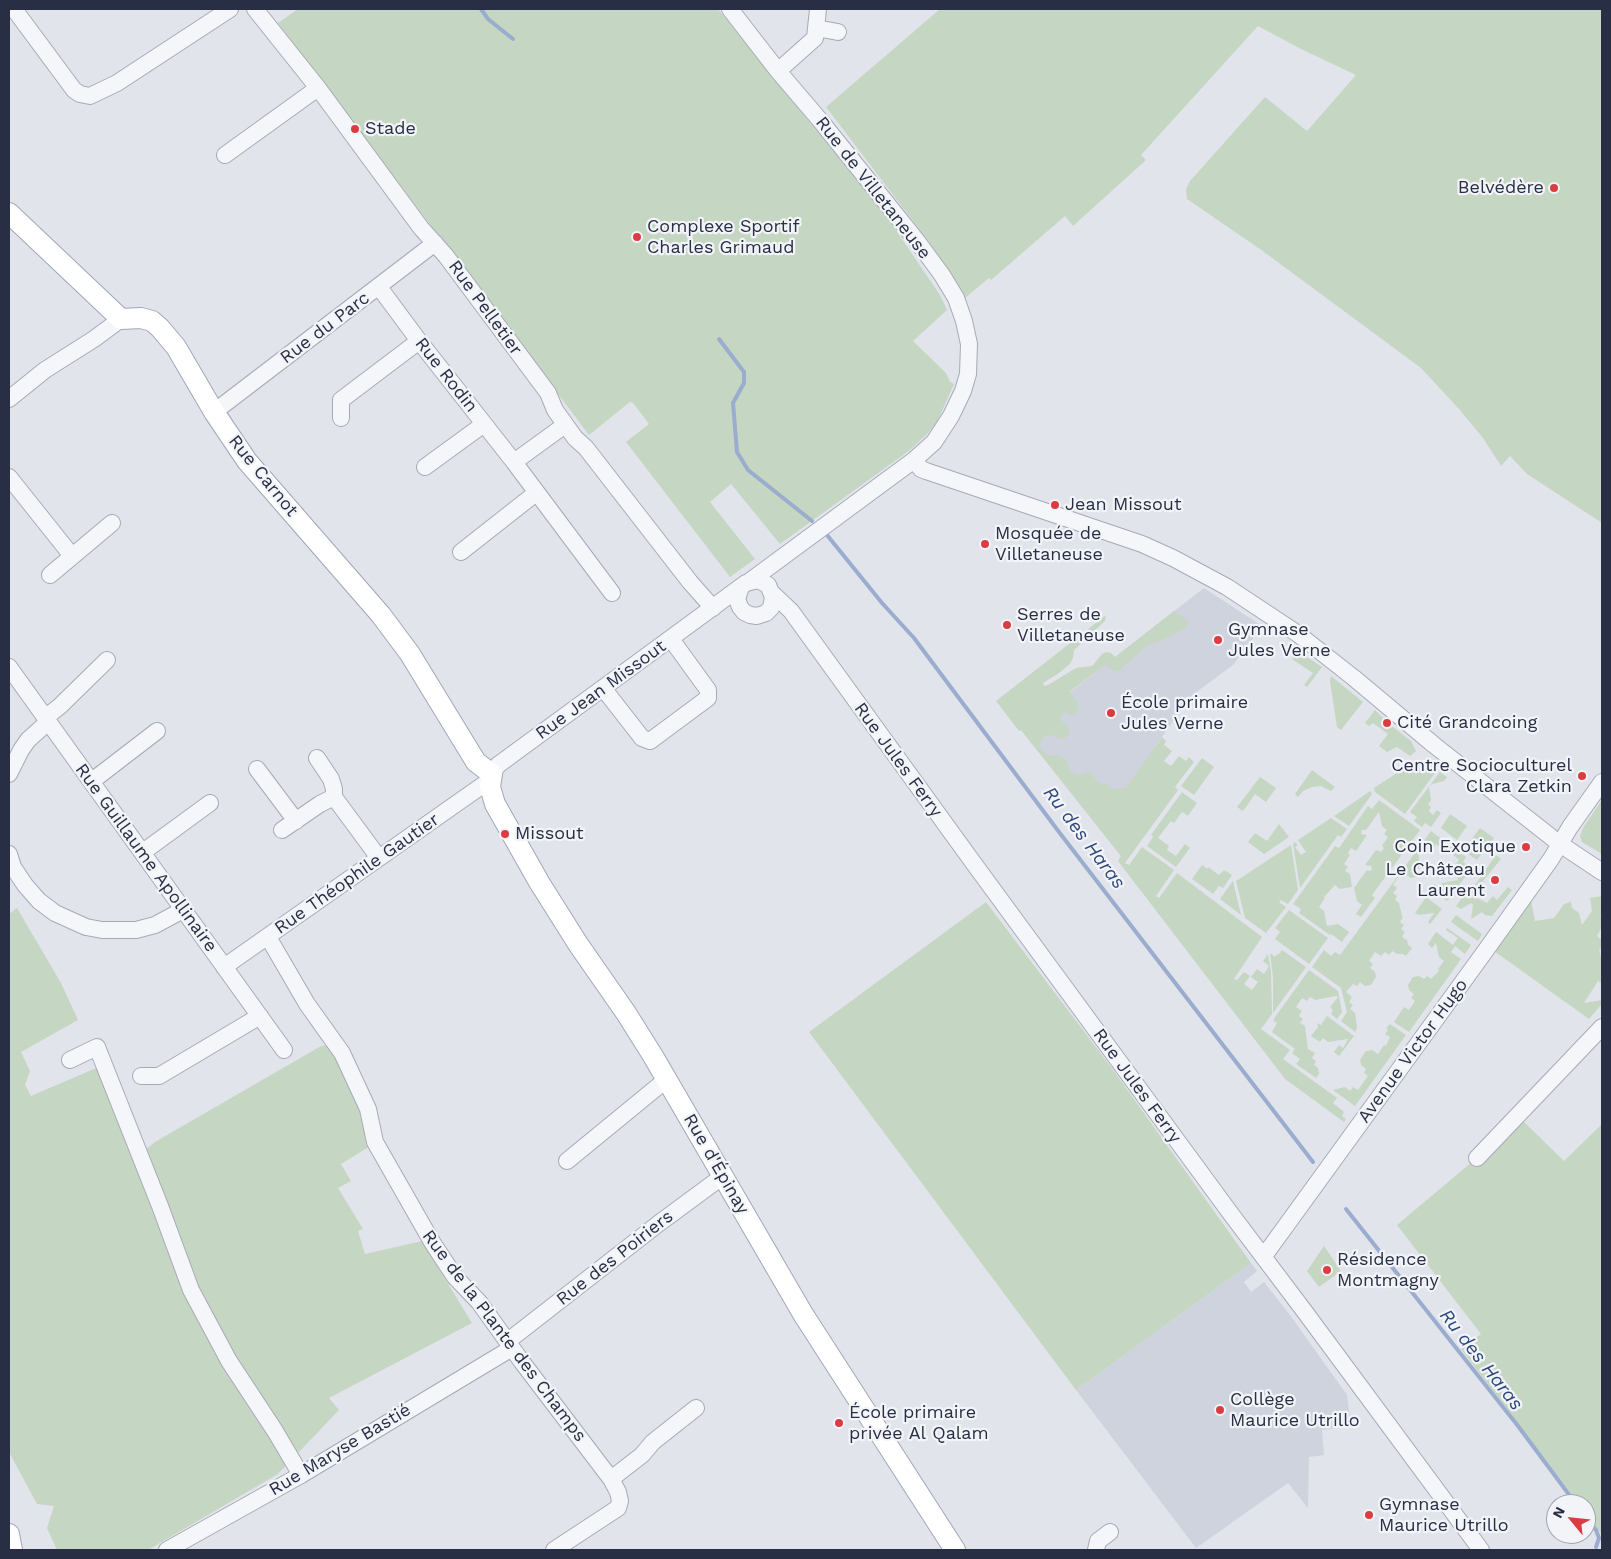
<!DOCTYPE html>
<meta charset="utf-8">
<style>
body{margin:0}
#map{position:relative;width:1611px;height:1559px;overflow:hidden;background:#e2e4ec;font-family:"Work Sans",sans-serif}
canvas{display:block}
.frame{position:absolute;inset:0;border:10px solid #282f45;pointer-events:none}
.north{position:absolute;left:1546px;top:1494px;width:50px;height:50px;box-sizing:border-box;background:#f2f4f8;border:1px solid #a1a5b0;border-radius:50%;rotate:298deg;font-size:14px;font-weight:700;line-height:20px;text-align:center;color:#282f45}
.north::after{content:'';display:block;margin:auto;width:18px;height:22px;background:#db3c42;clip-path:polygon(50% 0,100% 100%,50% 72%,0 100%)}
</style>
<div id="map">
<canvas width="1611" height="1559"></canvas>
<div class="frame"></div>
<div class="north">N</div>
</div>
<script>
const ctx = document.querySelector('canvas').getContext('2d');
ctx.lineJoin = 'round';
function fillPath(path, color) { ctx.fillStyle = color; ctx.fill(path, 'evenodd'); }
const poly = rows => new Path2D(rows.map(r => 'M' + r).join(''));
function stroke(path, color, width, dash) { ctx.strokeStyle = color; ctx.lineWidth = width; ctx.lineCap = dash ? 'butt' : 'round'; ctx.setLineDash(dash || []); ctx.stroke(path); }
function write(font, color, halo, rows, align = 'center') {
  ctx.font = font + ' "Work Sans",sans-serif'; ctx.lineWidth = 4.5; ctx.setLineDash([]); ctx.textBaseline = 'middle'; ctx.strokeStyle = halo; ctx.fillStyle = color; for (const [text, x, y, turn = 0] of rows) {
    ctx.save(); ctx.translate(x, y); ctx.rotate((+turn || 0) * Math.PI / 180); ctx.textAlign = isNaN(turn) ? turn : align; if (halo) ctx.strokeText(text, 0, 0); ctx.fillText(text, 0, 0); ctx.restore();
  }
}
const built = poly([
 [1204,588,1262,626,1233,665,1191,696,1152,751,1158,786,1121,856,1021,730],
 [1251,1263,1257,1271,1244,1282,1251,1292,1264,1282,1290,1315,1347,1395,1351,1426,1322,1430,1324,1455,1309,1457,1308,1508,1288,1483,1196,1548,1076,1390]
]);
const green = poly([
 [298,9,718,9,889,220,940,295,947,310,913,341,946,373,950,382,954,384,937,422,927,434,910,450,780,544,731,484,710,502,755,559,730,577,626,442,649,424,633,403,630,402,589,435,278,23],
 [940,9,1602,9,1602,523,1527,474,1510,456,1501,466,1483,438,1459,409,1421,368,1260,249,1187,199,1186,189,1190,181,1265,97,1307,131,1356,75,1301,49,1258,26,1141,155,1146,160,1073,226,1065,216,991,280,989,278,965,298,929,242,826,107],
 [1174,611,1189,622,1186,627,1165,639,1146,646,1120,670,1115,671,1105,665,1069,692,1078,704,1078,710,1073,716,1064,712,1059,719,1068,726,1069,734,1065,738,1061,739,1052,735,1045,736,1041,740,1040,748,1047,755,1059,756,1066,759,1069,769,1074,774,1079,775,1090,772,1099,783,1107,784,1112,789,1126,788,1162,737,1166,741,1164,745,1172,751,1164,761,1171,766,1179,756,1186,761,1189,757,1194,762,1175,787,1178,790,1125,863,1129,865,1142,847,1174,870,1156,896,1159,898,1177,873,1262,937,1234,979,1237,980,1244,972,1250,976,1244,984,1252,990,1258,982,1251,977,1257,969,1264,974,1269,966,1263,961,1268,954,1271,972,1272,1014,1261,1029,1290,1050,1283,1059,1337,1098,1333,1103,1344,1112,1342,1116,1346,1119,1344,1122,1285,1079,1118,861,1121,856,1021,730,1019,731,996,701,1106,615,1105,621,1074,650,1073,658,1070,664,1059,673,1043,683,1044,686,1048,685,1076,668,1092,666,1102,654,1106,652,1111,653,1115,657],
 [1298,651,1322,667,1307,687,1304,685,1313,673,1292,659],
 [1331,676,1363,702,1341,730,1337,727,1330,681],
 [1375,710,1383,718,1382,723,1384,726,1389,728,1393,727,1411,741,1416,751,1410,756,1397,747,1387,752,1379,746,1388,734,1373,723,1369,726,1365,723],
 [1202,758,1214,767,1194,795,1181,786],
 [1415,761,1437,764,1440,766,1405,814,1375,792,1374,788],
 [1312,770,1335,787,1331,791,1321,786,1312,787,1303,791,1298,797,1295,794],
 [1440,772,1447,777,1444,781,1432,784,1429,787,1431,800,1428,804,1431,807,1429,811,1433,815,1437,810,1441,813,1431,827,1425,823,1422,827,1414,821,1417,817,1410,812],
 [1260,777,1276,788,1266,802,1255,794,1243,811,1237,807],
 [1370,791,1372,794,1349,826,1334,816],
 [1182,792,1197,803,1188,816,1182,812,1174,823,1171,821,1158,838,1169,846,1167,850,1176,856,1185,844,1190,848,1176,867,1147,846,1153,837,1151,835],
 [1379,800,1420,830,1372,895,1375,898,1361,917,1356,914,1362,905,1357,901,1354,888,1367,870,1369,871,1372,870,1371,866,1365,865,1376,850,1381,852,1384,848,1382,846,1388,837,1384,834,1387,830,1382,826,1379,812,1366,830,1362,830,1361,834,1367,835,1356,851,1351,848,1348,853,1350,855,1344,864,1348,867,1345,871,1350,874,1352,887,1340,889,1335,885,1324,897,1325,898,1319,907,1324,911,1327,926,1338,924,1349,932,1342,942,1331,934,1330,935,1299,913,1301,909,1293,904,1335,846,1339,848,1368,806,1372,809],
 [1602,800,1602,854,1582,842,1580,836,1583,828],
 [1450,814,1467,826,1457,840,1441,828],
 [1331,818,1347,829,1341,837,1338,835,1300,888,1293,844,1295,842,1298,845,1295,847,1301,855,1306,852,1298,840],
 [1279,824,1289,837,1264,854,1248,842,1255,833,1267,841],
 [1480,828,1494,838,1477,860,1467,853,1472,847,1468,844],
 [1431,831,1466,857,1463,862,1472,868,1447,901,1431,888,1434,884,1439,887,1442,883,1458,880,1455,865,1459,860,1447,849,1445,850,1436,844,1433,849,1418,851,1420,867,1416,871,1419,873,1416,877,1411,878,1406,875,1403,878,1399,876,1393,885,1397,888,1393,893,1397,896,1395,900,1399,903,1402,916,1403,917,1400,922,1404,925,1401,929,1405,932,1402,937,1407,940,1408,945,1412,948,1406,956,1403,954,1397,954,1392,951,1389,955,1385,952,1381,956,1375,952,1369,961,1373,964,1370,968,1375,972,1376,977,1371,985,1365,986,1360,982,1357,986,1353,984,1346,992,1352,997,1349,1002,1353,1005,1350,1009,1355,1013,1357,1028,1355,1032,1341,1021,1347,1012,1341,988,1312,967,1324,950,1331,956,1335,952,1340,955],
 [1291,845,1298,890,1288,904,1281,900,1279,902,1286,907,1266,933,1245,918,1236,881],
 [1496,855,1501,859,1475,891,1478,894,1477,898,1487,903,1493,896,1497,900,1508,887,1512,890,1492,916,1485,915,1482,912,1471,919,1473,905,1471,903,1461,909,1456,906,1464,895,1467,896],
 [1202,865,1207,869,1208,867,1219,875,1224,870,1232,875,1223,888,1219,886,1213,894,1192,879],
 [1233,881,1241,915,1220,899],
 [1602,896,1602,915,1600,916,1602,918,1602,927,1597,936,1602,940,1602,948,1599,949,1602,961,1602,983,1598,981,1584,1003,1602,1000,1602,1004,1589,1019,1494,951,1531,900,1535,921,1554,918,1564,904,1571,902,1572,908,1579,913,1582,925,1592,911,1590,898],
 [1426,897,1442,909,1430,924,1428,922,1434,913,1419,915,1415,913],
 [986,902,1111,1067,1251,1263,1076,1390,809,1032],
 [17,908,61,983,78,1020,21,1052,30,1071,25,1085,31,1096,101,1066,139,1155,155,1142,321,1046,327,1045,343,1062,372,1145,341,1164,351,1181,338,1188,363,1229,358,1231,365,1254,422,1241,472,1323,329,1398,339,1410,278,1474,148,1550,57,1550,47,1528,54,1506,37,1504,9,1452,9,914],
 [1289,910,1328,938,1309,964,1275,939,1280,932,1275,928],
 [1456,915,1482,934,1478,941,1451,922],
 [1447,928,1471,945,1465,954,1455,946,1451,952,1461,959,1409,1032,1394,1022,1404,1007,1409,1010,1415,1001,1411,998,1414,994,1409,990,1408,985,1413,977,1419,976,1424,979,1427,976,1431,979,1439,971,1438,969,1444,961,1439,957,1436,943,1432,948,1428,944,1436,932,1453,945,1458,938,1446,930],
 [1282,950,1306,967,1273,1013,1273,978,1270,953,1275,957,1277,954,1278,955],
 [1309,970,1338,991,1342,1012,1337,1019,1331,1014,1333,1010,1330,1007,1338,997,1336,996,1315,1000,1310,997,1307,1001,1302,998,1296,1007,1302,1011,1299,1016,1303,1019,1300,1023,1305,1026,1308,1049,1315,1053,1312,1058,1316,1061,1314,1065,1318,1068,1319,1074,1316,1078,1296,1064,1300,1059,1292,1053,1295,1049,1272,1032,1277,1023,1273,1020],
 [1327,1016,1354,1036,1339,1056,1334,1052,1339,1045,1343,1048,1348,1039,1328,1042,1323,1038,1320,1042,1311,1036,1318,1027,1317,1023,1321,1025],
 [1390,1024,1406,1035,1355,1106,1333,1090,1345,1087,1350,1091,1353,1087,1358,1090,1368,1076,1364,1073,1366,1069,1361,1065,1360,1060,1366,1051,1372,1050,1378,1054,1384,1045,1386,1046,1390,1037,1385,1034,1388,1030,1386,1028],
 [1522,1120,1564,1161,1601,1125,1602,1126,1602,1535,1586,1513,1586,1504,1579,1504,1461,1349,1481,1334,1397,1225],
 [1324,1246,1341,1271,1319,1287,1307,1271]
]);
const stream = poly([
 [481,9,488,19,513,39],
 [719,339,744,372,744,383,733,403,737,452,748,470,812,521],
 [827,535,882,603,914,638,1059,832,1313,1162],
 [1346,1209,1518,1426,1576,1504],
 [1586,1517,1596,1530,1599,1538,1596,1547]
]);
const minor = poly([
 [14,9,74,90,80,94,90,96,117,83,230,9],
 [255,9,318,88,421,228,446,256,548,393,555,410,575,438,586,448,690,582,713,608],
 [730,9,778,71,819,119,917,241,942,275,956,298,964,321,969,344,968,374,963,391,951,416,934,442,914,460,750,581],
 [816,28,838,32],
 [778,71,815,38,818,9],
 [225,155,318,88],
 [379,287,419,341,514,462,612,593],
 [9,399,45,370,94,339,121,319],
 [214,412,435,243],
 [341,418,341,400,419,341],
 [914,460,921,469,926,471,1142,544,1173,558,1227,587,1298,634,1354,678,1434,745,1560,844,1602,872],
 [514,462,565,425],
 [425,467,484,424],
 [9,477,72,556],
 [461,552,536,493],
 [50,575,112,523],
 [773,594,791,611,972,861,1231,1214,1305,1312,1481,1550],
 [9,667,284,1050],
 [603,688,642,738,650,741,708,698,708,690,671,639],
 [45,718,60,706,107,660],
 [317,758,331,779,334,789,334,797,379,858],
 [257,769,296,821],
 [9,774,21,750,28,740,48,722],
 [492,774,498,765,746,583,758,580,768,585,773,597,771,608,766,613,757,616,750,615,744,612,740,607,737,599,741,587],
 [92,781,157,731],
 [282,830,320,804,334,797],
 [143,852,210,803],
 [9,854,13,867,25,885,39,901,55,913,86,927,102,930,136,930,155,925,183,910],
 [268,937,307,1004,342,1053,368,1109,375,1142,432,1242,455,1277,479,1302,522,1362,611,1479,618,1492,620,1501,618,1508,554,1550],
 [224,967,490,780],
 [70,1060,97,1047,160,1206,191,1290,229,1361,275,1431,301,1475],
 [141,1076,159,1076,260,1016],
 [1477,1158,1602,1027],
 [567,1161,667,1079],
 [1264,1256,1486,950,1551,859,1570,827,1602,782],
 [508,1341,658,1224,723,1176],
 [611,1479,642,1455,653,1442,696,1408],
 [167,1550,301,1475,512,1348],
 [1096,1550,1098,1541,1110,1532]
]);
const major = poly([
 [9,213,121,319,141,318,152,321,160,328,176,347,214,412,247,461,381,615,410,654,476,762,492,774,490,787,495,804,539,882,578,944,626,1013,653,1056,803,1314,955,1550],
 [9,1534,12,1550]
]);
const markers = [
 [355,129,5,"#db3c42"],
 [1554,188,5,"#db3c42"],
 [637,237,5,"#db3c42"],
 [1055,505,5,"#db3c42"],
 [985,544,5,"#db3c42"],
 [1007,625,5,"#db3c42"],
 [1218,640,5,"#db3c42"],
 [1111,713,5,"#db3c42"],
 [1387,723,5,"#db3c42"],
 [1582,776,5,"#db3c42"],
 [505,834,5,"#db3c42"],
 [1526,847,5,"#db3c42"],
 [1495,880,5,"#db3c42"],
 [1327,1270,5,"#db3c42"],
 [1220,1410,5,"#db3c42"],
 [839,1423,5,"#db3c42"],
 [1369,1515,5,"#db3c42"]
];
const poiNames = [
 ["Stade",365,129],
 ["Belvédère",1544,188,"right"],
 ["Complexe Sportif",647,227],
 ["Charles Grimaud",647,248],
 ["Jean Missout",1065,505],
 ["Mosquée de",995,534],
 ["Villetaneuse",995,555],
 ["Serres de",1017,615],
 ["Villetaneuse",1017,636],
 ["Gymnase",1228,630],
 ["Jules Verne",1228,651],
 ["École primaire",1121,703],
 ["Jules Verne",1121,724],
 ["Cité Grandcoing",1397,723],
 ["Centre Socioculturel",1572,766,"right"],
 ["Clara Zetkin",1572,787,"right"],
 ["Missout",515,834],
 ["Coin Exotique",1516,847,"right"],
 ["Le Château",1485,870,"right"],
 ["Laurent",1485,891,"right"],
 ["Résidence",1337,1260],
 ["Montmagny",1337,1281],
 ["Collège",1230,1400],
 ["Maurice Utrillo",1230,1421],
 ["École primaire",849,1413],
 ["privée Al Qalam",849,1434],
 ["Gymnase",1379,1505],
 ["Maurice Utrillo",1379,1526]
];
const streetNames = [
 ["Rue de Villetaneuse",873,188,52],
 ["Rue Pelletier",485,308,54],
 ["Rue du Parc",325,328,-37],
 ["Rue Rodin",446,375,52],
 ["Rue Carnot",263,476,51],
 ["Rue Jean Missout",601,690,-36],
 ["Rue Jules Ferry",898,760,54],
 ["Rue Guillaume Apollinaire",146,858,54],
 ["Rue Théophile Gautier",357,874,-35],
 ["Avenue Victor Hugo",1413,1051,-54],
 ["Rue Jules Ferry",1137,1086,54],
 ["Rue d'Épinay",716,1164,60],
 ["Rue des Poiriers",615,1258,-38],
 ["Rue de la Plante des Champs",504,1336,53],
 ["Rue Maryse Bastié",340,1450,-31]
];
const waterNames = [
 ["Ru des Haras",1084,838,53],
 ["Ru des Haras",1481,1360,52]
];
fillPath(built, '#cfd3de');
fillPath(green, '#c5d6c2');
stroke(stream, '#9aadcf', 4);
stroke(minor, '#a6aab7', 18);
stroke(major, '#a0a7b8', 22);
stroke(minor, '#f5f6f9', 16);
stroke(major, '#fff', 20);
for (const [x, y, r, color] of markers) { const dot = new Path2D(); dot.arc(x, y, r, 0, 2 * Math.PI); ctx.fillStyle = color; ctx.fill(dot); stroke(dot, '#f2f4f8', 2); }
write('18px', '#282f45', '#f2f4f8', poiNames, 'left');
write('18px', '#282f45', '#f2f4f8', streetNames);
write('italic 19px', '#2e487d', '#f2f4f8', waterNames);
</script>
